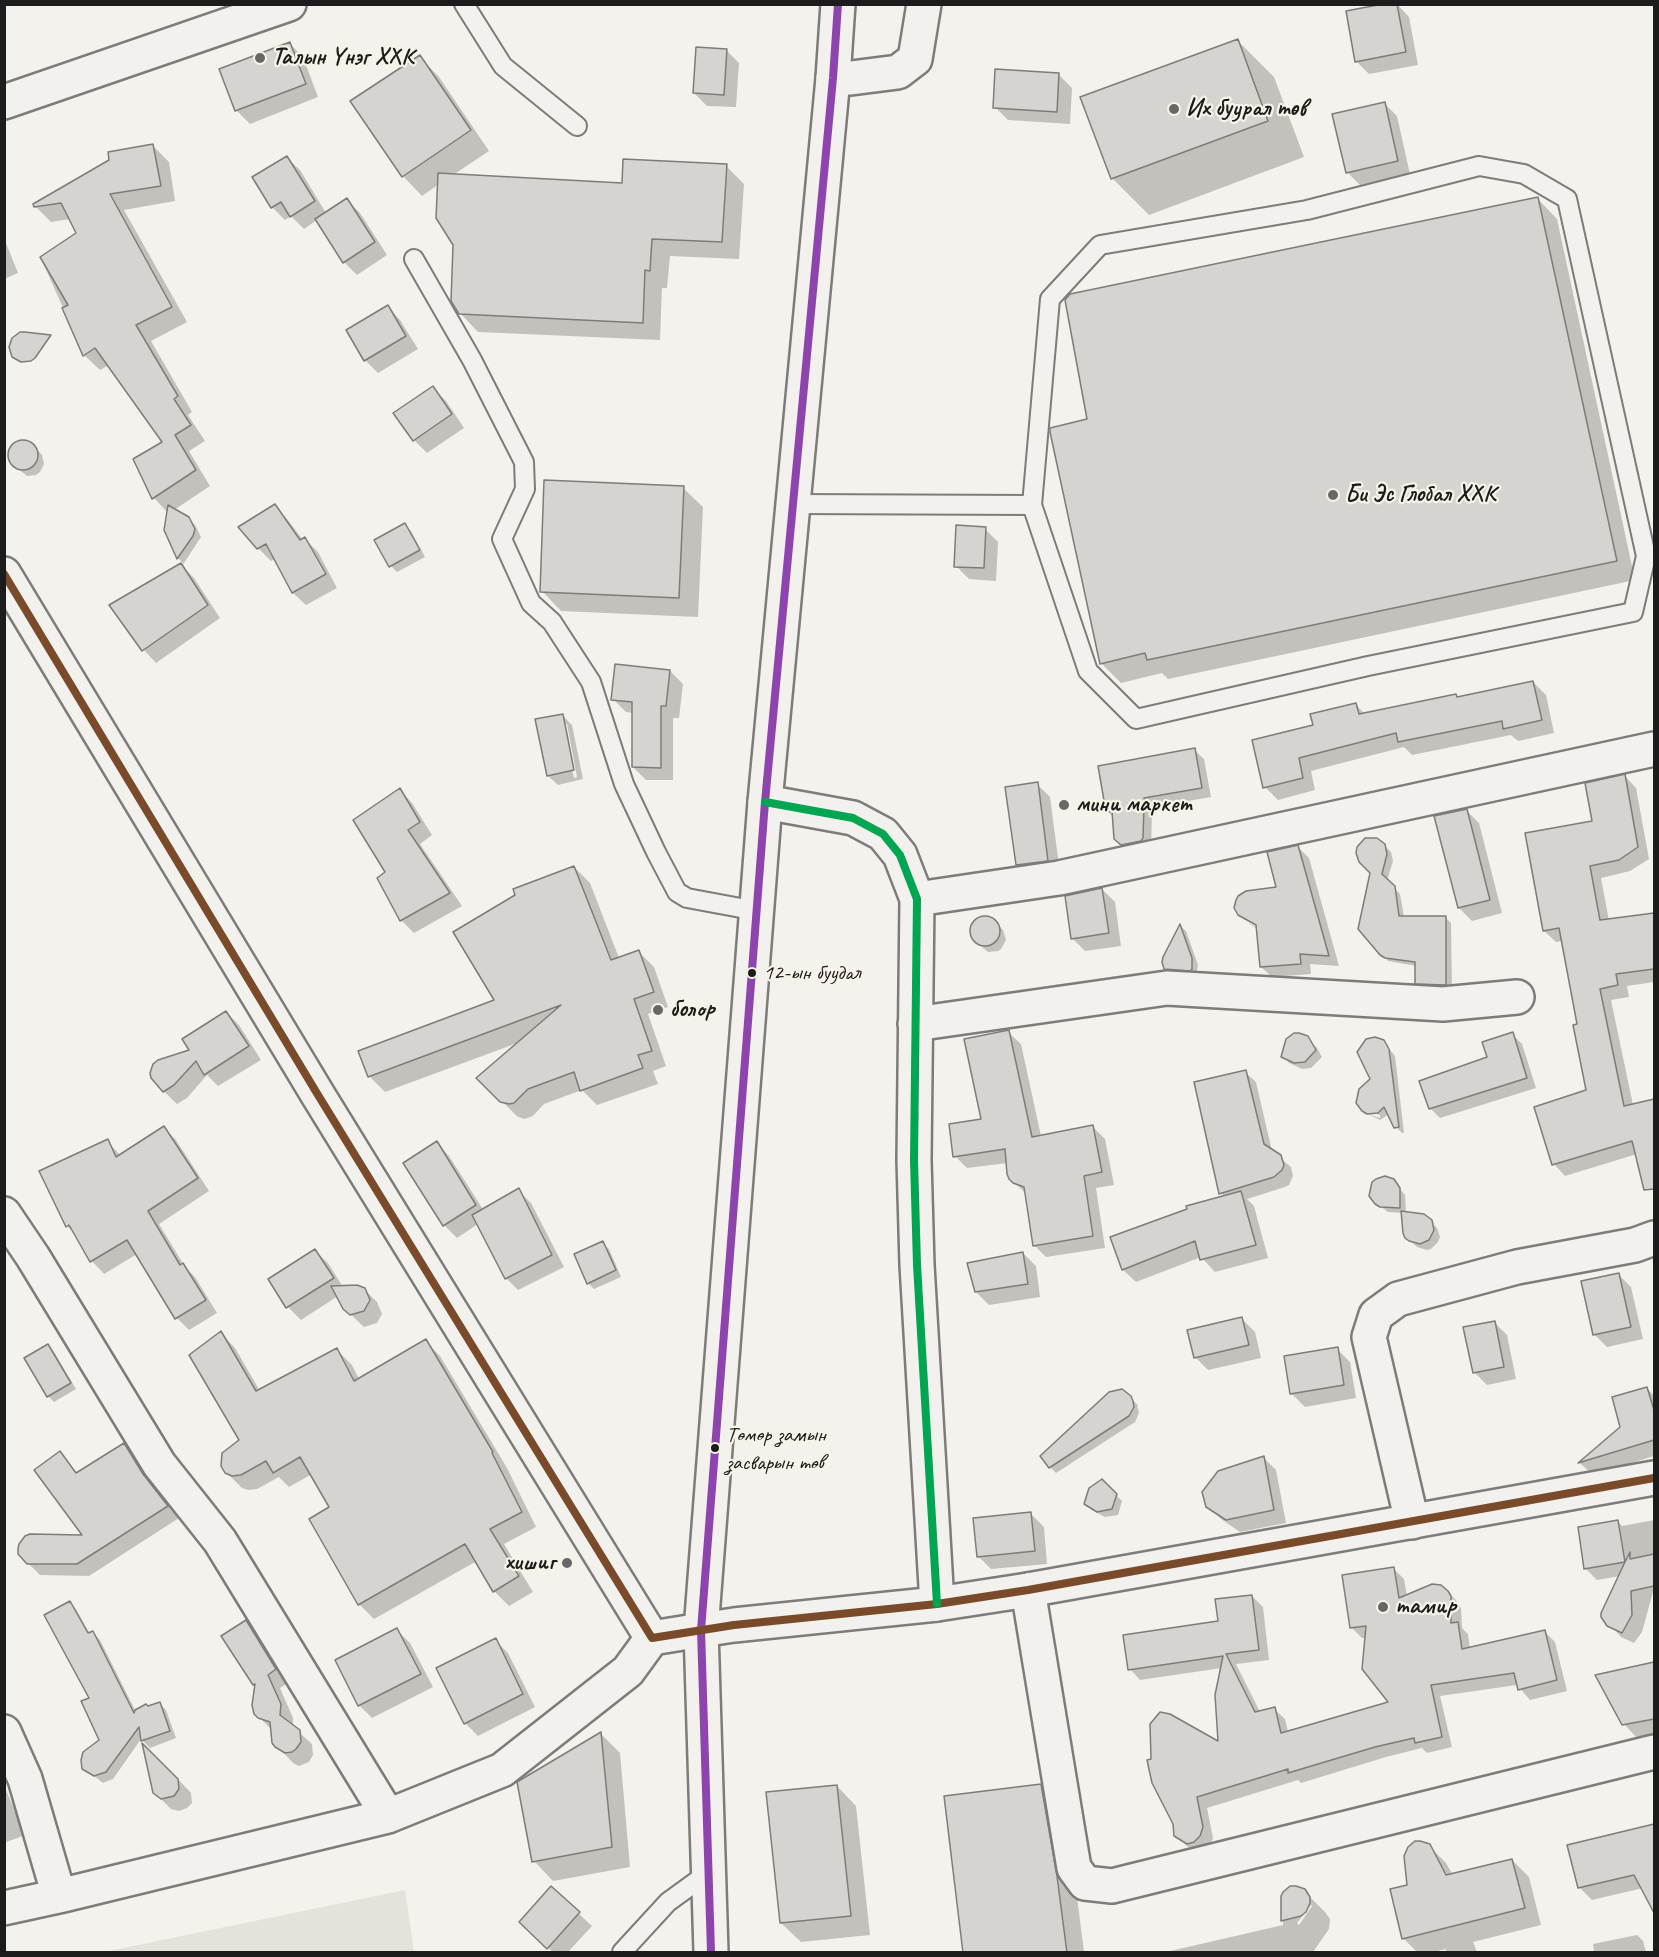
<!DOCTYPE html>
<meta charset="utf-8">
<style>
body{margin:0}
#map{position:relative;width:1659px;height:1957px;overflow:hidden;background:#f4f2ec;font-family:Caveat,sans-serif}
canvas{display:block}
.frame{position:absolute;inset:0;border:6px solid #1c1c1c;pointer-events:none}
</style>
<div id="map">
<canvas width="1659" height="1957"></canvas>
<div class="frame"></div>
</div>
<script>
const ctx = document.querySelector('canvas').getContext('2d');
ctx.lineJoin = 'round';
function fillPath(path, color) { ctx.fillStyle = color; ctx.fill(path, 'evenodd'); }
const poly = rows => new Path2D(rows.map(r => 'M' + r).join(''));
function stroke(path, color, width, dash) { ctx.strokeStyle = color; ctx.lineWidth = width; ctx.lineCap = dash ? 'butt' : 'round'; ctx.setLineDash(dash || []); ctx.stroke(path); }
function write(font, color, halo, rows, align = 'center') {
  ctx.font = font + ' Caveat,sans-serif'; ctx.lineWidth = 4.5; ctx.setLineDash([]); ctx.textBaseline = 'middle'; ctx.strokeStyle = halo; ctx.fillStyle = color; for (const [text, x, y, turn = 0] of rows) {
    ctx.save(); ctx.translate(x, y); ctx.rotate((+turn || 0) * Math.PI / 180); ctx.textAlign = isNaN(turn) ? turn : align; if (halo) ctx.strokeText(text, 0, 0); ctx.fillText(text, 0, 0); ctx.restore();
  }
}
const built = poly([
 [405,1890,414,1952,104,1952]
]);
const shadow = poly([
 [1391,4,1397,4,1409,17,1418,65,1369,74,1356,61],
 [1237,40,1274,77,1304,157,1149,215,1112,178],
 [290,44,303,57,318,97,250,124,237,111,221,70],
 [726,50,739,63,736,107,707,106,694,93],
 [420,57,439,77,489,151,453,175,623,185,726,166,744,184,739,259,670,256,667,288,662,288,660,340,478,332,460,313,455,245,439,184,422,196,403,176],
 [1059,75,1072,88,1070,124,1008,120,995,107],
 [1384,103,1397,116,1410,174,1360,185,1347,172],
 [153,146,169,162,175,201,124,210,187,322,151,341,192,412,188,415,205,441,189,451,210,486,174,510,188,519,195,525,201,537,182,566,194,578,220,618,156,663,144,650,112,605,184,564,178,558,165,530,168,513,154,498,135,460,164,443,109,365,100,370,84,355,44,265,50,252,78,234,70,219,51,222,35,206],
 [287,158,300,170,326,213,347,200,360,213,387,255,357,275,344,262,317,220,304,229,291,216,285,220,272,207],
 [1538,199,1557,219,1635,580,1168,679,1162,673,1121,683,1101,663,1089,420],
 [4,238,18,273,4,279],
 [388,307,400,320,418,349,378,373,365,360],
 [433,388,446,401,464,428,427,453,414,440],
 [24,441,32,444,42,455,44,464,40,472,36,475,27,476,12,464,9,455,12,447,19,442],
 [683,488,703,507,698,617,561,611,542,591],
 [275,506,287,519,303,540,305,539,318,552,337,588,306,605,293,593,275,559,271,561,258,548],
 [405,525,411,531,425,557,397,572,391,566],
 [985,529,998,542,996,581,969,579,956,566],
 [670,671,683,684,679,718,673,718,673,780,646,780,633,767,634,713,626,712,613,699],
 [1533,682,1546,695,1554,733,1518,741,1511,735,1412,755,1404,747,1311,771,1315,790,1278,800,1265,787,1314,726,1355,704,1365,714,1456,696,1458,698],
 [562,715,572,725,583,779,558,785,548,776],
 [563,724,567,724,577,777,574,778],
 [1194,750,1204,759,1211,797,1153,807,1154,814,1152,814,1151,848,1132,854,1116,838,1114,818,1107,811],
 [1625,776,1636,788,1649,859,1630,871,1601,878,1609,921,1654,915,1654,982,1627,986,1629,997,1611,1000,1633,1105,1653,1101,1654,1102,1654,1176,1651,1177,1637,1154,1565,1176,1554,1164,1588,1092,1579,1025,1563,941,1556,942,1544,931,1593,822],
 [1037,784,1050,797,1060,873,1030,878,1017,865],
 [400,790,412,803,432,835,420,844,462,906,414,933,401,920,387,873],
 [1466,810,1479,823,1502,913,1472,921,1459,908,1436,817],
 [1384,845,1391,852,1393,861,1387,881,1400,894,1404,917,1445,917,1451,923,1452,990,1423,989,1417,983,1417,966,1388,961,1360,928],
 [1298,847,1309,858,1339,966,1310,964,1311,974,1272,977,1261,967,1257,929,1247,922,1261,930,1263,928,1245,917,1245,920,1239,914,1278,888],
 [574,867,590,883,619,958,639,952,654,967,668,1007,648,1014,666,1066,653,1071,658,1084,597,1105,582,1090,544,1104,533,1116,525,1119,518,1117,478,1078,520,1042,385,1092,369,1076,497,1000],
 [1102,889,1115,902,1121,946,1085,951,1072,938],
 [985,917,997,924,1003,930,1006,940,1001,949,998,951,988,952,973,939,971,926,977,919],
 [1180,926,1186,931,1198,965,1196,976,1172,975,1165,969],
 [226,1012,239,1025,261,1060,218,1086,207,1075,187,1098,177,1104,154,1082,191,1051],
 [1008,1032,1021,1044,1041,1136,1092,1126,1105,1139,1114,1185,1096,1188,1105,1248,1046,1257,1034,1245,1026,1194,1010,1178,1007,1163,967,1168,955,1156,983,1120],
 [1512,1034,1522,1044,1536,1088,1440,1118,1430,1108,1489,1058],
 [1310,1041,1317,1048,1322,1057,1311,1068,1302,1069,1289,1063,1283,1056],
 [1383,1041,1395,1056,1404,1133,1402,1133,1396,1127,1389,1114,1380,1120,1368,1114,1380,1118,1380,1115,1363,1110],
 [1245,1072,1256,1082,1272,1151,1291,1167,1293,1176,1289,1185,1285,1187,1247,1199,1254,1206,1268,1258,1215,1272,1201,1257,1136,1282,1123,1270,1225,1197,1221,1193],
 [164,1128,176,1140,209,1191,159,1224,185,1267,195,1277,217,1313,189,1330,177,1318,137,1254,104,1274,92,1261,77,1236,67,1226,107,1141,121,1156],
 [437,1143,449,1156,484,1211,518,1190,531,1203,564,1267,518,1290,506,1278,478,1224,457,1238,444,1225],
 [1393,1181,1405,1195,1406,1213,1427,1218,1437,1228,1440,1237,1438,1242,1431,1249,1427,1250,1417,1247,1410,1240,1403,1213,1388,1212,1380,1206],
 [602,1243,609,1249,621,1277,594,1289,588,1283],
 [315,1251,328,1263,343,1287,364,1289,377,1302,382,1314,377,1323,364,1327,344,1308,338,1296,301,1320,288,1307,270,1279],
 [1023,1253,1036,1266,1040,1297,989,1305,976,1292],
 [1618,1274,1631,1287,1643,1339,1607,1347,1594,1334],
 [1242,1319,1255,1332,1261,1358,1208,1370,1195,1357],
 [1494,1322,1507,1335,1516,1379,1487,1385,1474,1372],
 [221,1333,235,1348,260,1391,337,1350,352,1365,359,1379,425,1341,440,1356,507,1468,536,1527,504,1544,533,1592,509,1606,494,1591,477,1561,374,1619,359,1604,331,1508,312,1474,289,1487,279,1477,257,1489,248,1490,242,1488,226,1472,241,1441],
 [48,1346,54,1352,76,1389,54,1402,48,1396],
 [1337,1349,1350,1362,1356,1398,1305,1407,1292,1394,1286,1357],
 [1647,1388,1654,1396,1654,1456,1593,1475,1580,1463,1622,1427],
 [1130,1398,1137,1404,1139,1413,1135,1422,1056,1473,1050,1467],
 [124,1445,136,1456,155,1487,179,1518,89,1576,40,1575,28,1563,85,1537,59,1453,78,1474],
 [1263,1457,1276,1470,1286,1523,1240,1532,1221,1519,1208,1506],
 [1102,1481,1122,1501,1118,1515,1105,1517,1092,1510,1085,1503],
 [1031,1514,1044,1527,1047,1564,991,1569,978,1556],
 [1654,1520,1654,1588,1642,1632,1634,1643,1621,1637,1603,1617,1603,1608,1620,1576,1597,1580,1585,1568,1618,1522,1622,1526],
 [1393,1568,1404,1579,1407,1596,1444,1588,1456,1600,1461,1608,1462,1628,1468,1634,1470,1649,1544,1631,1555,1642,1567,1691,1530,1700,1517,1685,1440,1696,1452,1747,1427,1753,1422,1748,1386,1757,1301,1783,1298,1780,1207,1808,1213,1838,1208,1850,1198,1854,1187,1846,1176,1835,1175,1824,1153,1760,1150,1729,1153,1720,1160,1714,1220,1744,1222,1668,1140,1680,1130,1669,1220,1622,1252,1596,1263,1607,1269,1660,1236,1664,1260,1712,1274,1709,1285,1719,1288,1732,1391,1702,1367,1638,1362,1638,1351,1627],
 [69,1602,76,1609,90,1634,93,1633,100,1640,136,1712,159,1703,166,1710,176,1738,150,1748,141,1739,113,1779,103,1783,84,1768,101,1741],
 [246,1622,259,1634,288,1683,280,1688,293,1718,293,1727,312,1744,313,1755,309,1762,299,1766,293,1763,280,1749,272,1730,259,1717],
 [397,1630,410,1643,433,1687,372,1718,359,1705,337,1660],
 [495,1640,508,1653,535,1707,478,1736,465,1723],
 [1654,1664,1654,1738,1640,1741,1624,1724,1597,1676],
 [601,1734,620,1753,630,1867,553,1881,534,1861],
 [175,1776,191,1793,192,1803,187,1808,179,1811,171,1809,154,1792],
 [4,1785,25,1835,4,1843],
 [837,1786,856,1806,870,1935,801,1942,781,1923],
 [1041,1786,1061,1807,1077,1897,1084,1952,965,1952],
 [1654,1826,1654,1901,1643,1888,1592,1900,1579,1887,1569,1846],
 [1429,1846,1446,1863,1453,1875,1512,1860,1529,1877,1541,1925,1473,1942,1477,1952,1446,1952,1446,1949,1433,1952,1417,1952,1404,1939,1391,1890,1408,1886],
 [551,1888,592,1926,568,1952,553,1952,533,1935],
 [1304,1891,1325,1912,1330,1919,1329,1929,1313,1952,1166,1952,1283,1925,1282,1897],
 [1311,1905,1312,1906,1299,1925,1297,1923],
 [1637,1935,1643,1941,1646,1952,1594,1952,1593,1944]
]);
const building = poly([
 [1383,4,1397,4,1406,52,1355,62,1346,11,1383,4],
 [1238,39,1268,121,1111,179,1080,97,1238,39],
 [290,42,306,84,235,111,219,69,290,42],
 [696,47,727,49,724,95,693,93,696,47],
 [420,55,471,130,402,177,350,101,420,55],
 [995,69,1059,73,1057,112,993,108,995,69],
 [1385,102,1398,161,1346,173,1332,114,1385,102],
 [153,144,161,186,110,194,172,307,136,325,178,396,174,399,191,425,175,435,196,470,152,499,133,459,162,442,95,348,83,356,62,308,68,305,40,257,76,233,61,203,34,207,33,204,109,160,108,152,153,144],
 [287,156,315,201,290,217,281,202,271,208,252,177,287,156],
 [623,159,727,164,722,242,652,239,650,271,645,270,643,323,459,314,451,301,453,245,436,218,438,173,622,183,623,159],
 [1538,197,1617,561,1147,660,1145,653,1100,664,1050,432,1050,428,1087,419,1065,300,1070,294,1538,197],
 [347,198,375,242,343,263,315,219,347,198],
 [388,305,406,336,364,361,346,330,388,305],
 [20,332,25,332,51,335,35,358,31,361,21,362,12,357,9,347,12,338,20,332],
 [433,386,452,414,413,441,393,413,433,386],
 '8 455a15 15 0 1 1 30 0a15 15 0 1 1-30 0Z',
 [544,480,684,486,679,598,540,592,544,480],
 [275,504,300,540,305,537,326,574,292,593,266,544,257,549,238,527,275,504],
 [168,505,189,517,195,529,193,536,177,559,164,530,168,505],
 [405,523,420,550,389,567,374,540,405,523],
 [956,525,986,527,984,568,954,567,956,525],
 [181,563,208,605,142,651,109,605,181,563],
 [615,664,670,670,666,706,661,706,661,768,632,767,632,702,611,700,615,664],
 [1533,681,1542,720,1503,729,1502,721,1398,742,1396,733,1299,758,1303,778,1263,788,1252,740,1313,725,1310,714,1356,703,1359,714,1456,694,1457,697,1533,681],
 [563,714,574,770,547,776,535,719,563,714],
 [1195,748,1202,788,1144,798,1146,805,1144,806,1143,838,1141,841,1121,845,1114,839,1112,811,1106,812,1098,766,1195,748],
 [1625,774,1638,847,1619,860,1590,866,1600,920,1654,913,1654,969,1616,974,1618,985,1600,989,1624,1106,1654,1099,1654,1189,1644,1190,1632,1141,1552,1165,1534,1107,1586,1090,1573,1025,1577,1024,1559,928,1543,931,1525,833,1592,821,1585,783,1625,774],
 [1038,782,1048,861,1016,865,1005,787,1038,782],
 [400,788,420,822,408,830,450,893,400,921,377,878,385,872,353,820,400,788],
 [1467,809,1490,900,1458,908,1434,816,1467,809],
 [1365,838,1377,838,1385,844,1387,854,1382,874,1395,886,1399,916,1446,916,1446,985,1415,984,1415,962,1385,958,1380,955,1358,929,1370,873,1359,862,1356,853,1357,847,1365,838],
 [1298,845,1329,956,1300,954,1301,964,1260,967,1256,925,1238,915,1234,908,1236,900,1238,896,1246,891,1276,887,1267,852,1298,845],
 [574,866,611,960,639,950,654,992,634,999,652,1051,638,1055,643,1068,580,1091,574,1072,528,1089,514,1103,509,1104,500,1102,476,1078,561,1005,368,1077,358,1051,494,1000,453,932,515,895,513,889,574,866],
 [1102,888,1109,933,1071,939,1065,896,1102,888],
 '970 931a15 15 0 1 1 30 0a15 15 0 1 1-30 0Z',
 [1180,924,1192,958,1192,969,1190,971,1164,969,1162,962,1163,957,1180,924],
 [226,1011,249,1046,204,1075,196,1061,174,1085,163,1092,151,1078,150,1073,153,1064,158,1060,189,1050,182,1039,226,1011],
 [1009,1030,1032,1137,1093,1125,1102,1172,1084,1176,1093,1236,1033,1246,1024,1187,1013,1183,1009,1179,1007,1174,1005,1149,953,1157,949,1124,981,1119,964,1039,1009,1030],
 [1513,1032,1527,1078,1429,1109,1419,1081,1487,1057,1482,1042,1513,1032],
 [1294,1033,1299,1033,1308,1036,1316,1050,1305,1062,1294,1063,1281,1057,1286,1039,1294,1033],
 [1375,1037,1384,1040,1389,1049,1399,1127,1394,1128,1384,1107,1378,1113,1367,1114,1362,1111,1356,1103,1359,1089,1370,1079,1357,1052,1366,1039,1375,1037],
 [1246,1070,1264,1144,1281,1155,1284,1165,1282,1170,1274,1177,1219,1194,1194,1082,1246,1070],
 [164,1126,198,1178,148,1211,180,1265,183,1263,206,1300,175,1319,127,1240,90,1262,69,1225,66,1227,39,1171,108,1139,116,1157,164,1126],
 [437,1141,476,1205,443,1226,403,1163,437,1141],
 [1385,1176,1394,1179,1400,1188,1400,1208,1380,1207,1375,1204,1369,1196,1372,1182,1376,1179,1385,1176],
 [519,1188,552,1255,505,1279,472,1215,519,1188],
 [1241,1191,1256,1245,1200,1260,1195,1241,1122,1270,1110,1237,1187,1209,1186,1206,1241,1191],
 [1401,1211,1424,1214,1432,1220,1434,1230,1429,1240,1420,1244,1409,1241,1405,1238,1403,1233,1401,1211],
 [603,1241,616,1270,587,1284,574,1254,603,1241],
 [315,1249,334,1278,286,1308,268,1279,315,1249],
 [1023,1252,1028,1284,975,1292,967,1263,1023,1252],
 [1619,1273,1631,1327,1593,1335,1581,1281,1619,1273],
 [357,1285,365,1288,370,1300,364,1311,350,1315,343,1309,331,1286,357,1285],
 [1242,1317,1249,1345,1194,1358,1187,1330,1242,1317],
 [1495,1321,1504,1367,1473,1373,1463,1327,1495,1321],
 [221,1331,256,1391,337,1348,354,1381,426,1339,493,1452,492,1453,522,1512,490,1529,519,1576,493,1592,465,1544,358,1605,309,1519,329,1507,300,1457,273,1473,266,1461,241,1475,232,1476,225,1473,221,1466,222,1453,239,1440,189,1355,221,1331],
 [48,1344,71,1383,47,1397,24,1358,48,1344],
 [1338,1347,1344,1385,1290,1394,1284,1356,1338,1347],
 [1647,1387,1654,1410,1654,1440,1578,1463,1620,1427,1612,1397,1647,1387],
 [1122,1389,1131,1396,1133,1401,1134,1407,1129,1416,1049,1468,1040,1456,1109,1392,1122,1389],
 [124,1443,143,1474,168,1506,77,1564,27,1564,18,1554,18,1549,19,1544,25,1536,30,1534,82,1535,34,1470,60,1451,76,1473,124,1443],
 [1264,1456,1274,1510,1226,1520,1206,1507,1202,1492,1218,1471,1264,1456],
 [1102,1479,1117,1494,1112,1509,1097,1512,1084,1504,1089,1488,1102,1479],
 [1031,1512,1035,1551,977,1557,973,1518,1031,1512],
 [1618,1520,1625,1562,1630,1552,1630,1559,1654,1554,1654,1586,1631,1591,1632,1615,1622,1633,1607,1626,1601,1617,1601,1613,1625,1562,1584,1569,1578,1527,1618,1520],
 [1394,1567,1399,1598,1432,1584,1441,1585,1448,1591,1451,1596,1451,1623,1458,1622,1462,1649,1545,1630,1557,1680,1518,1690,1514,1673,1431,1685,1442,1737,1415,1743,1414,1738,1375,1747,1288,1773,1288,1769,1197,1797,1203,1827,1200,1836,1194,1842,1187,1844,1174,1836,1173,1824,1152,1783,1147,1760,1151,1759,1150,1724,1160,1712,1170,1714,1218,1741,1215,1695,1223,1656,1128,1670,1123,1635,1218,1621,1215,1599,1252,1595,1259,1650,1226,1654,1255,1712,1275,1707,1281,1733,1388,1702,1362,1669,1366,1626,1350,1628,1342,1575,1394,1567],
 [70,1601,88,1633,93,1631,134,1713,135,1710,146,1704,148,1706,160,1702,170,1731,141,1741,139,1727,106,1772,94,1776,82,1769,81,1760,83,1752,99,1740,81,1701,89,1698,44,1615,70,1601],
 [246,1620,276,1669,268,1675,281,1704,280,1715,300,1730,301,1742,296,1749,292,1752,285,1753,275,1747,272,1743,270,1722,258,1718,254,1714,252,1705,255,1684,253,1685,221,1636,246,1620],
 [397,1628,421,1674,358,1706,335,1660,397,1628],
 [496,1638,523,1694,464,1724,436,1668,496,1638],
 [1654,1662,1654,1719,1622,1725,1595,1675,1654,1662],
 [601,1732,612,1847,532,1862,517,1782,601,1732],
 [142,1743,178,1779,179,1789,174,1796,161,1799,153,1793,142,1743],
 [1041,1784,1057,1876,1067,1953,963,1953,944,1796,1041,1784],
 [837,1785,851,1916,780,1923,766,1792,837,1785],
 [1654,1824,1654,1913,1634,1875,1578,1888,1567,1845,1654,1824],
 [1415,1841,1420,1841,1430,1844,1446,1875,1512,1859,1525,1908,1402,1939,1390,1889,1407,1885,1404,1856,1408,1847,1415,1841],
 [551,1886,580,1912,547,1949,519,1922,551,1886],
 [1290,1886,1296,1886,1305,1889,1310,1897,1310,1903,1306,1912,1301,1916,1281,1921,1281,1896,1283,1892,1290,1886]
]);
const lane = poly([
 [464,4,503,66,577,126],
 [1479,166,1524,174,1567,199,1646,556,1633,612,1368,666,1136,719,1088,671,1032,505,1050,299,1100,245,1307,210,1479,166],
 [414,259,472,360,524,462,525,489,502,539,531,603,552,622,591,682,624,784,656,852,677,892,687,898,757,911],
 [793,504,1032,505],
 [622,1952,668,1902,708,1873]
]);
const street = poly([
 [833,78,851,78,898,72,915,59,924,4],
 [4,574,318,1095,652,1638,701,1630],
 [765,802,853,818,883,834,900,855,917,899,914,1160,917,1265,937,1604],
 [917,899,1059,878,1654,749],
 [915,1024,1167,988,1443,1004,1517,997],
 [4,1214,33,1257,159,1464,220,1541,388,1816],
 [1412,1522,1369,1337,1376,1315,1398,1299,1517,1267,1635,1245,1654,1238],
 [1028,1590,1074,1868,1085,1883,1112,1886,1654,1752],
 [4,1732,25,1779,59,1896],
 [4,1908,59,1896,388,1816,502,1770,628,1671,652,1638]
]);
const secondary = poly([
 [4,102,289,4],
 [701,1630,734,1625,937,1604,1028,1590,1654,1478]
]);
const highway = poly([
 [711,1952,701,1630,765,802,833,78,838,4]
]);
const bus1 = poly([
 [711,1952,701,1630,765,802,833,78,838,4]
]);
const bus2 = poly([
 [4,574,318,1095,652,1638,734,1625,937,1604,1028,1590,1654,1478]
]);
const bus3 = poly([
 [765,802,853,818,883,834,900,855,917,899,914,1160,917,1265,937,1604]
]);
const markers = [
 [260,58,6,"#686765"],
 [1174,109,6,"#686765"],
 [1333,495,6,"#686765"],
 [1064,805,6,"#686765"],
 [752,973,5,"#1c1c1c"],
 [658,1010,6,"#686765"],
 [715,1448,5,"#1c1c1c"],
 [567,1563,6,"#686765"],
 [1383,1607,6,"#686765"]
];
const busNames = [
 ["12-ын буудал",763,973],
 ["Төмөр замын",726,1435],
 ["засварын төв",726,1463]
];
const poiNames = [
 ["Талын Үнэг ХХК",272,58],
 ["Их буурал төв",1186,109],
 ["Би Эс Глобал ХХК",1345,495],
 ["мини маркет",1076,805],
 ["болор",670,1010],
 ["хишиг",555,1563,"right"],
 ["тамир",1395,1607]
];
fillPath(built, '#e4e2da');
fillPath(shadow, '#0003');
fillPath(building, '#d5d4d0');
stroke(building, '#7d7c7a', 1.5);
stroke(lane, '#7d7c7a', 22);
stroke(street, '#7d7c7a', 38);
stroke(secondary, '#7d7c7a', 38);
stroke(highway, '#7d7c7a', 38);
stroke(lane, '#f2f1ed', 18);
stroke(street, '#f2f1ed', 33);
stroke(secondary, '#f2f1ed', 33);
stroke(highway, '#f2f1ed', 33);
stroke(bus1, '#8e44ad', 8);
stroke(bus2, '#7a4b2a', 8);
stroke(bus3, '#00a651', 8);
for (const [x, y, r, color] of markers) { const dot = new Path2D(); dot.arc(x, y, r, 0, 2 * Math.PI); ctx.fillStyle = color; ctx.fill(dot); stroke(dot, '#f7f3e8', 2); }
write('22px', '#1c1c1c', '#f7f3e8', busNames, 'left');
write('bold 24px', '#1c1c1c', '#f7f3e8', poiNames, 'left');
</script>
